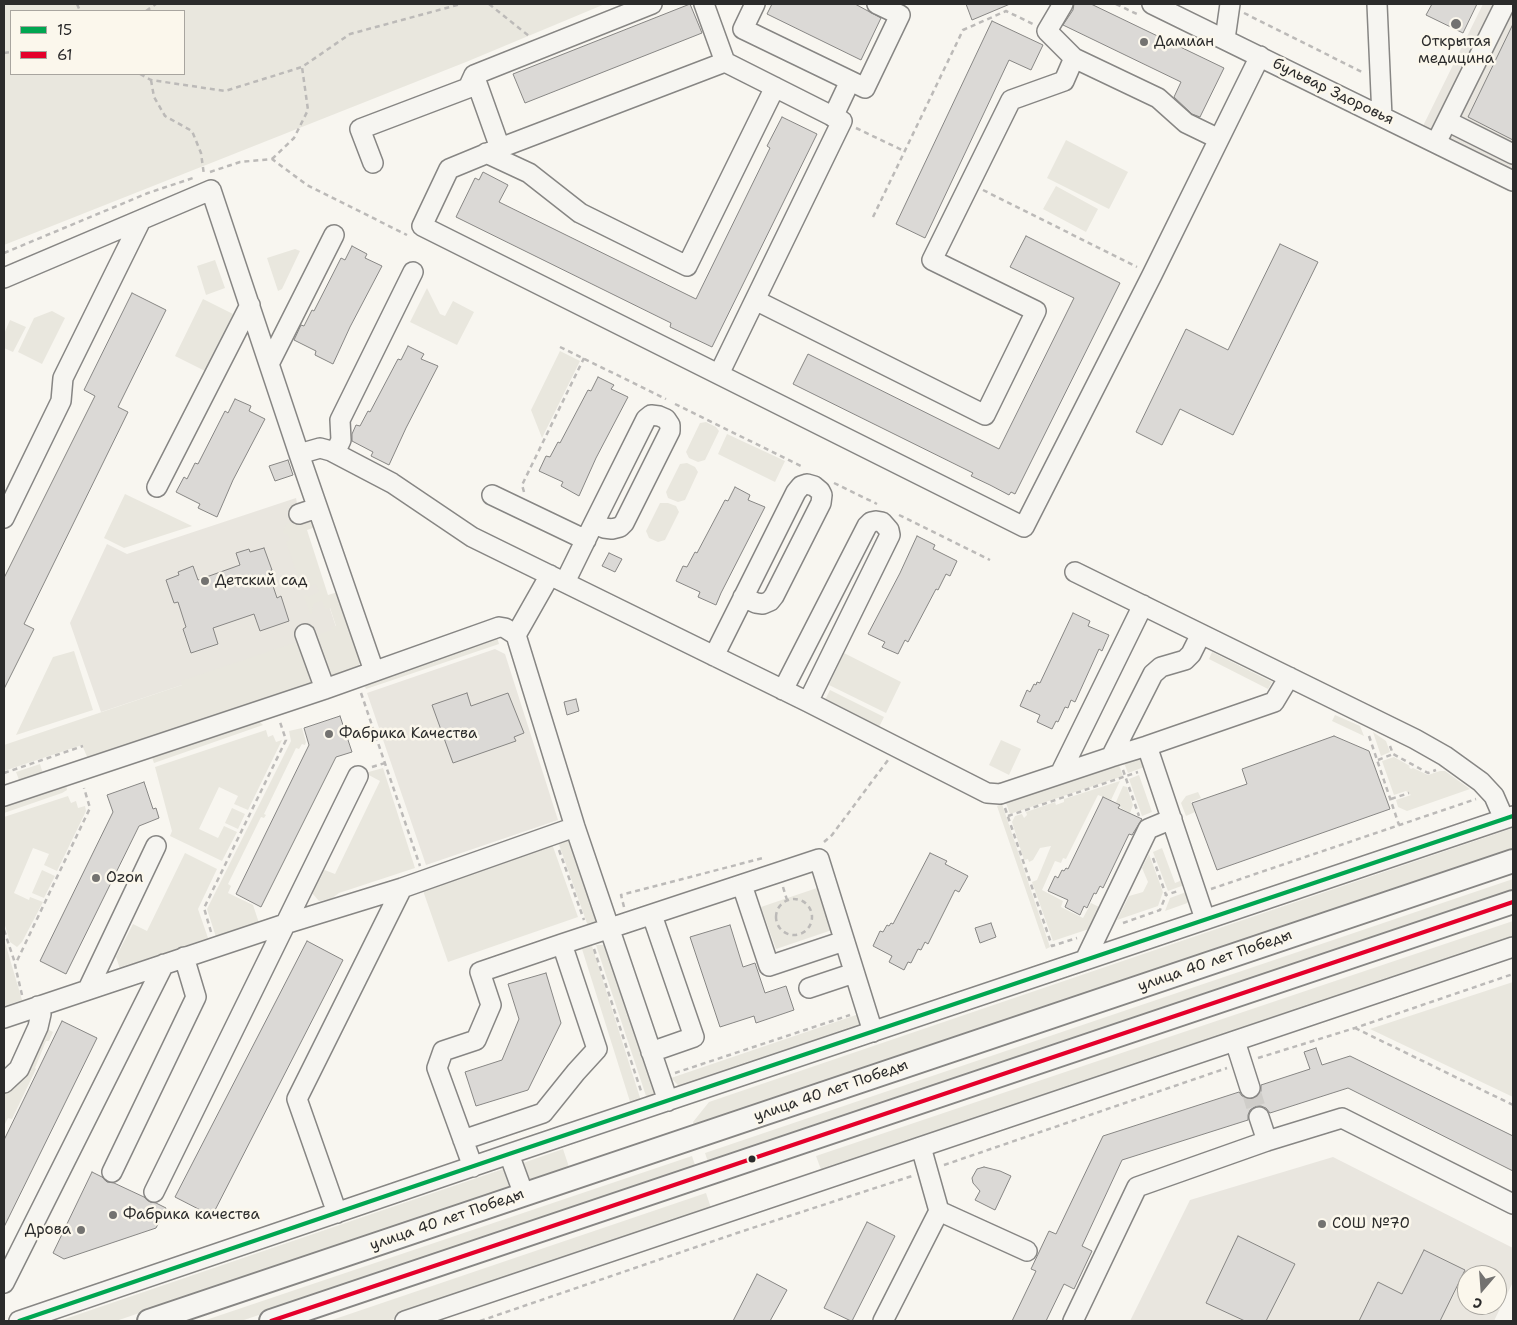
<!DOCTYPE html>
<meta charset="utf-8">
<style>
body{margin:0}
#map{position:relative;width:1517px;height:1325px;overflow:hidden;background:#f8f6f0;font-family:"Shantell Sans",sans-serif}
canvas{display:block}
.frame{position:absolute;inset:0;border:5px solid #2b2b2b;pointer-events:none}
.legend{position:absolute;left:10px;top:10px;width:175px;height:65px;box-sizing:border-box;background:#fbf7ec;border:1px solid #a8a59f;margin:0;padding:6px 9px;list-style:none;font-size:15px;color:#2b2b2b}
.legend li{display:flex;align-items:center;gap:10px;height:25px}
.legend b{width:25px;border:1px solid #a8a59f}
.north{position:absolute;left:1457px;top:1265px;width:50px;height:50px;box-sizing:border-box;background:#fbf7ec;border:1px solid #a8a59f;border-radius:50%;rotate:198deg;font-size:14px;font-weight:700;line-height:20px;text-align:center;color:#2b2b2b}
.north::after{content:'';display:block;margin:auto;width:18px;height:22px;background:#737270;clip-path:polygon(50% 0,100% 100%,50% 72%,0 100%)}
</style>
<div id="map">
<canvas width="1517" height="1325"></canvas>
<div class="frame"></div>
<ul class="legend">
<li><b style="height:6px;background:#00a651"></b>15</li>
<li><b style="height:6px;background:#e4002b"></b>61</li>
</ul>
<div class="north">С</div>
</div>
<script>
const ctx = document.querySelector('canvas').getContext('2d');
ctx.lineJoin = 'round';
function fillPath(path, color) { ctx.fillStyle = color; ctx.fill(path, 'evenodd'); }
const poly = rows => new Path2D(rows.map(r => 'M' + r).join(''));
function stroke(path, color, width, dash) { ctx.strokeStyle = color; ctx.lineWidth = width; ctx.lineCap = dash ? 'butt' : 'round'; ctx.setLineDash(dash || []); ctx.stroke(path); }
function write(font, color, halo, rows, align = 'center') {
  ctx.font = font + ' "Shantell Sans",sans-serif'; ctx.lineWidth = 5; ctx.setLineDash([]); ctx.textBaseline = 'middle'; ctx.strokeStyle = halo; ctx.fillStyle = color; for (const [text, x, y, turn = 0] of rows) {
    ctx.save(); ctx.translate(x, y); ctx.rotate((+turn || 0) * Math.PI / 180); ctx.textAlign = isNaN(turn) ? turn : align; if (halo) ctx.strokeText(text, 0, 0); ctx.fillText(text, 0, 0); ctx.restore();
  }
}
const built = poly([
 [1483,4,1513,4,1513,173,1422,128],
 [296,498,299,514,338,633,101,712,70,623,107,544,127,554],
 [495,649,505,654,558,820,426,865,367,693],
 [1333,1157,1513,1248,1513,1282,1494,1321,1130,1321,1190,1200],
 [1467,1275,1497,1275,1497,1305,1467,1305]
]);
const green = poly([
 [4,4,605,4,466,62,4,245],
 [11,11,184,11,184,74,11,74],
 [1066,140,1128,172,1109,209,1047,178],
 [1056,186,1098,209,1086,232,1043,209],
 [295,249,300,251,282,289,278,291,267,258],
 [215,260,225,288,206,295,197,266],
 [427,288,440,314,445,316,453,301,474,312,457,345,410,322],
 [203,299,233,314,205,371,175,356],
 [52,311,65,318,42,364,18,352,34,318],
 [10,320,26,327,13,352,4,348,4,334],
 [560,351,580,361,542,438,531,410],
 [706,422,716,427,719,431,705,460,698,462,689,458,686,452,700,423],
 [727,434,785,461,775,482,718,454],
 [687,463,695,467,698,472,685,500,678,502,668,498,666,492,680,464],
 [125,494,192,526,124,548,104,538],
 [660,503,668,503,676,506,679,512,665,540,658,542,649,538,646,531],
 [309,516,319,526,307,530,328,595,341,591,361,657,358,669,333,678,328,674,315,638,320,634,332,630,331,627,336,626,330,608,325,609,322,600,313,604,312,614,310,614,304,596,307,595,308,597,319,592,316,584,302,589,286,542,290,540,288,534,284,534,283,532,286,524],
 [497,637,499,644,366,689,362,680],
 [300,641,313,678,310,686,88,759,82,745,4,771,4,745,182,685,181,681],
 [74,651,93,710,16,735,53,657],
 [1212,652,1272,682,1268,689,1209,659],
 [844,653,901,682,886,713,829,685],
 [830,690,884,717,878,729,824,702],
 [1335,715,1360,726,1364,736,1332,721],
 [257,719,263,725,154,763,150,752],
 [302,728,306,742,305,745,302,744,299,749,296,748,264,814,266,815,264,818,261,817,228,884,231,886,228,893,253,905,259,923,216,937,207,909,291,741,289,731],
 [266,730,268,737,273,735,276,742,282,740,248,810,234,804,238,796,219,787,199,829,218,838,224,826,237,832,222,861,170,836,172,831,155,767],
 [1373,732,1386,741,1390,752,1381,756],
 [1001,740,1021,749,1009,775,989,765],
 [1394,757,1410,766,1409,767,1411,769,1413,768,1428,775,1440,771,1445,771,1470,789,1407,811,1398,807,1396,800,1411,795,1406,791,1394,795,1382,761],
 [1139,758,1143,760,1147,766,1128,773,1124,763],
 [40,764,44,777,21,785,16,772],
 [1119,765,1123,776,1010,814,1006,803],
 [383,768,415,868,339,893,331,899,319,901,312,893,311,889,322,869,335,874,380,781,365,773],
 [1139,775,1152,812,1142,816,1129,779],
 [1120,781,1111,800,1098,795,1066,859,1063,858,1061,863,1055,861,1042,890,1063,901,1061,907,1083,918,1091,903,1099,907,1089,929,1053,941,1032,882,1037,880,1051,846,1040,848,1033,860,1029,862,1028,859,1024,860,1012,822,1015,816,1022,814,1024,818,1027,815,1026,812,1055,802,1056,805,1064,802,1064,799],
 [66,784,67,790,62,793,4,813,4,800],
 [1123,786,1127,787,1133,805,1130,813,1122,809,1116,802],
 [1198,792,1201,798,1191,802,1195,812,1186,816,1181,803,1186,796],
 [68,796,71,803,76,801,78,808,85,806,86,811,57,871,44,865,49,854,33,848,14,893,29,900,30,897,43,902,22,942,17,947,10,942,4,922,4,817],
 [1002,804,1050,947,1046,949,997,806],
 [232,808,245,814,238,829,225,823],
 [1513,828,1513,848,694,1126,693,1122,709,1102],
 [557,839,565,839,570,842,598,923,589,929],
 [551,841,578,917,448,962,421,885],
 [1162,848,1175,883,1185,879,1187,884,1168,891,1153,852],
 [185,853,217,869,198,909,208,938,120,969,116,957,133,924,147,931],
 [1149,854,1163,892,1158,906,1117,920,1129,896,1143,892,1148,882,1142,868],
 [42,870,55,876,44,898,32,893],
 [1513,879,1513,891,708,1162,705,1153],
 [817,888,832,930,776,949,761,907],
 [1189,891,1193,901,1165,911,1170,898],
 [1513,921,1513,942,823,1175,816,1156],
 [4,939,22,1000,4,1006],
 [596,945,607,945,658,1094,648,1102],
 [592,946,642,1104,632,1108,582,949],
 [1513,982,1513,1097,1370,1029],
 [862,1013,864,1021,860,1029,681,1088,671,1078],
 [45,1028,53,1032,49,1041,46,1041,35,1068,36,1069,12,1119,8,1118,4,1126,4,1092,8,1082],
 [563,1149,569,1167,529,1181,523,1163],
 [692,1156,696,1168,241,1321,203,1321],
 [509,1167,515,1185,116,1321,59,1321],
 [706,1193,712,1211,388,1321,329,1321]
]);
const building = poly([
 [690,4,702,33,525,103,513,74,690,4],
 [772,4,855,4,881,18,861,60,767,14,772,4],
 [966,4,1010,4,972,20,966,4],
 [1074,4,1091,4,1224,68,1200,117,1192,114,1174,97,1181,82,1063,25,1073,10,1074,4],
 [1432,4,1477,4,1463,33,1426,15,1432,4],
 [992,21,1043,45,1031,70,1009,60,925,238,896,224,992,21],
 [1513,24,1513,140,1468,117,1513,24],
 [782,117,817,134,712,347,670,327,671,323,456,217,475,178,479,180,483,172,508,185,499,202,696,299,770,148,767,146,782,117],
 [1026,236,1120,283,1015,494,1011,492,1009,495,990,485,971,476,973,473,793,384,808,354,999,449,1074,298,1010,267,1026,236],
 [1280,244,1318,262,1233,435,1180,409,1162,445,1136,432,1186,329,1228,350,1280,244],
 [352,246,367,254,365,258,382,266,350,327,333,364,315,355,316,351,294,340,301,325,304,326,312,310,314,311,341,258,345,260,352,246],
 [132,293,166,310,118,407,128,412,24,624,34,629,4,689,4,578,95,396,84,390,132,293],
 [408,346,424,354,421,359,438,366,406,428,389,465,371,456,373,452,352,441,352,434,356,425,360,426,368,411,370,412,398,359,401,360,408,346],
 [598,377,614,385,611,389,628,397,596,458,579,496,561,486,563,482,539,471,546,456,550,457,558,442,560,443,588,390,591,391,598,377],
 [235,399,251,406,249,411,265,419,233,480,217,517,198,508,200,504,176,492,184,477,187,479,195,463,198,464,225,411,228,413,235,399],
 [288,460,293,475,275,481,269,466,288,460],
 [735,487,750,495,748,500,765,507,721,593,716,605,698,597,700,592,676,581,683,566,687,567,695,552,697,553,725,500,728,501,735,487],
 [917,536,935,545,933,549,957,561,950,576,946,574,938,590,936,589,908,642,905,640,898,654,882,647,885,642,868,634,900,573,917,536],
 [264,548,272,570,268,571,277,598,281,596,289,621,260,631,254,614,213,628,218,644,191,653,183,629,186,627,178,602,174,603,166,580,179,575,178,572,193,566,198,580,240,565,236,553,249,549,250,552,264,548],
 [609,553,622,559,615,572,602,566,609,553],
 [1073,613,1090,621,1088,626,1109,635,1102,651,1099,649,1075,702,1071,700,1068,708,1065,707,1058,722,1056,721,1052,729,1037,722,1040,715,1020,706,1027,690,1030,692,1034,684,1036,685,1037,682,1040,683,1073,613],
 [467,693,471,706,508,693,524,733,514,737,516,741,453,763,432,705,467,693],
 [576,699,579,711,567,715,564,702,576,699],
 [340,716,352,752,336,757,261,907,236,894,309,745,304,728,340,716],
 [1334,736,1369,751,1390,809,1217,870,1192,803,1247,784,1242,769,1334,736],
 [144,782,153,809,156,808,159,818,139,826,66,974,40,961,113,812,107,795,144,782],
 [1103,797,1120,805,1118,808,1142,819,1132,835,1129,834,1103,888,1100,886,1096,894,1094,893,1087,908,1084,906,1080,915,1065,907,1068,900,1048,891,1055,876,1058,878,1062,870,1064,871,1066,868,1068,869,1103,797],
 [930,853,947,861,945,864,968,876,959,892,955,890,928,944,925,942,921,950,918,949,911,963,908,962,904,970,889,962,892,956,873,946,880,931,883,932,887,925,889,926,891,923,893,924,930,853],
 [991,923,996,937,980,943,975,928,991,923],
 [730,925,743,967,755,963,765,993,786,986,794,1010,756,1023,754,1016,720,1027,690,937,730,925],
 [307,941,343,960,212,1216,175,1197,307,941],
 [546,973,561,1023,528,1090,476,1106,465,1072,502,1060,519,1019,508,984,546,973],
 [62,1021,97,1038,4,1227,4,1140,62,1021],
 [1316,1048,1322,1065,1350,1056,1513,1136,1513,1171,1348,1088,1270,1113,1266,1108,1261,1106,1256,1106,1250,1110,1248,1115,1248,1120,1122,1160,1082,1246,1092,1251,1074,1289,1064,1284,1046,1321,1012,1321,1036,1271,1031,1269,1049,1231,1056,1234,1103,1136,1239,1092,1242,1096,1247,1099,1254,1099,1259,1095,1261,1091,1261,1085,1310,1069,1304,1052,1316,1048],
 [984,1167,1000,1171,1011,1176,995,1210,975,1200,980,1191,973,1183,972,1178,977,1169,984,1167],
 [92,1172,102,1177,107,1182,114,1183,144,1197,150,1202,156,1203,166,1208,156,1228,64,1259,53,1253,92,1172],
 [867,1222,895,1236,852,1321,851,1321,824,1308,867,1222],
 [1238,1236,1295,1264,1266,1321,1245,1321,1206,1303,1238,1236],
 [1424,1250,1465,1270,1440,1321,1359,1321,1378,1282,1402,1294,1424,1250],
 [757,1274,787,1290,770,1321,733,1321,757,1274]
]);
const minorTunnel = poly([
 [1250,1088,1259,1117]
]);
const path = poly([
 [77,4,80,11],
 [489,4,529,36],
 [1116,4,1139,15],
 [146,11,156,4],
 [1244,13,1362,72],
 [4,53,11,52],
 [140,74,151,80,225,91,302,67,350,34,461,4],
 [151,80,154,97,165,116,192,131,201,153,204,175],
 [856,128,904,151],
 [272,159,294,138,308,110,302,67],
 [210,172,240,162,272,159,307,185,407,235],
 [983,190,1137,267],
 [873,217,963,30,1006,11,1033,24],
 [4,253,148,193,193,178],
 [560,347,666,399],
 [675,404,803,467],
 [834,483,877,504],
 [524,492,522,485,584,358],
 [899,515,990,560],
 [361,693,420,866],
 [1369,736,1399,825],
 [1390,746,1393,754,1428,773,1436,770],
 [1378,760,1393,754],
 [372,767,385,763],
 [1123,770,1139,816],
 [4,773,83,746],
 [1391,799,1409,793],
 [1005,808,1052,946,1077,938],
 [1008,816,1138,772],
 [824,842,832,835,888,760],
 [559,850,584,920],
 [1153,858,1166,895,1178,891],
 [783,887,787,900],
 [1211,889,1476,799],
 '776 917a18 18 0 1 1 36 0a18 18 0 1 1-36 0Z',
 [624,907,621,895,763,858],
 [1123,923,1160,910,1166,895],
 [4,930,15,963],
 [211,932,204,908,286,740,280,722],
 [594,949,641,1091],
 [22,995,15,965,90,808,84,788],
 [1355,1028,1513,1105],
 [1258,1058,1355,1028,1513,974],
 [675,1073,850,1015],
 [944,1165,1227,1068],
 [480,1321,737,1233,912,1176]
]);
const minor = poly([
 [704,4,725,62,842,121,719,374],
 [755,4,743,29,865,88,900,15,877,4],
 [1063,4,1047,31,1074,58,1158,98,1186,123,1219,139],
 [1152,4,1513,181],
 [1377,4,1382,117],
 [1225,39,1230,4],
 [725,62,500,148,449,169,422,226,1024,527,1152,275,1260,56],
 [474,75,500,148],
 [833,117,850,81],
 [1447,121,1513,154],
 [1436,143,1505,4],
 [486,153,529,173,580,213,687,266,775,87],
 [373,163,360,129,468,88,474,75,652,4],
 [4,278,211,190,299,454,374,671],
 [755,300,985,415,1036,311,932,260,1011,100,1064,81,1074,58],
 [269,364,334,235],
 [335,453,341,440,340,420,413,272],
 [299,454,320,448,331,451,392,483,472,537,808,702,987,793,1000,794,1111,757,1153,674,1161,667,1185,660,1191,654,1201,634],
 [157,487,250,305],
 [492,495,586,540],
 [299,514,317,508],
 [4,518,61,401,63,378,141,220],
 [1075,572,1415,739,1445,756,1481,782,1494,796,1504,819],
 [565,582,591,529,646,419,651,415,659,416,666,419,670,425,670,431,624,523,620,527,612,529,604,528,594,523],
 [305,634,325,689],
 [516,635,550,575],
 [714,656,796,492,801,486,807,484,814,486,820,491,822,495,821,503,774,596,770,601,763,604,756,603,743,597],
 [783,690,867,526,871,522,876,521,882,522,889,530,890,535,808,702],
 [1147,746,1274,702,1289,677],
 [1111,757,1147,746,1205,919],
 [1060,774,1143,605],
 [4,796,325,689,499,627,505,628,516,635,575,827,668,1101],
 [742,885,769,966,844,941],
 [1085,960,1148,829,1172,819],
 [809,988,854,973],
 [88,989,156,846],
 [4,1018,285,924,402,888,575,827],
 [1235,1041,1250,1088],
 [651,1052,694,1037,652,915],
 [4,1083,19,1069,38,1027,41,1014,38,1006],
 [1259,1117,1267,1141],
 [463,1140,543,1113,576,1072,597,1049,562,944],
 [509,1154,524,1195],
 [473,1167,437,1068,443,1051,476,1040,491,1005,480,972,562,944,819,859,873,1032],
 [112,1172,196,997,184,957],
 [154,1192,358,776],
 [939,1211,1027,1251],
 [337,1213,297,1099,402,888],
 [4,1283,164,964],
 [19,1321,509,1154,1513,816],
 [405,1321,1513,947],
 [883,1321,939,1211,921,1147],
 [1073,1321,1137,1187,1267,1141,1342,1118,1513,1204]
]);
const major = poly([
 [149,1321,1513,861],
 [271,1321,1513,902]
]);
const bus1 = poly([
 [19,1321,509,1154,1513,816]
]);
const bus2 = poly([
 [271,1321,1513,902]
]);
const markers = [
 [1456,24,6,"#737270"],
 [1144,42,5,"#737270"],
 [205,581,5,"#737270"],
 [329,734,5,"#737270"],
 [96,878,5,"#737270"],
 [752,1159,4.5,"#2b2b2b"],
 [113,1215,5,"#737270"],
 [1322,1224,5,"#737270"],
 [81,1230,5,"#737270"]
];
const poiNames = [
 ["Дамиан",1154,42],
 ["Открытая",1456,42,"center"],
 ["медицина",1456,59,"center"],
 ["Детский сад",215,581],
 ["Фабрика Качества",339,734],
 ["Ozon",106,878],
 ["Фабрика качества",123,1215],
 ["СОШ №70",1332,1224],
 ["Дрова",71,1230,"right"]
];
const streetNames = [
 ["бульвар Здоровья",1333,92,26],
 ["улица 40 лет Победы",1215,961,-19],
 ["улица 40 лет Победы",831,1091,-19],
 ["улица 40 лет Победы",447,1220,-19]
];
fillPath(built, '#e9e6df');
fillPath(green, '#e9e7de');
fillPath(building, '#dbd9d6');
stroke(building, '#878684', 1);
stroke(minorTunnel, '#cfcdc9', 19, [19, 9]);
stroke(minor, '#878684', 22);
stroke(major, '#878684', 26);
stroke(path, '#bcbab8', 2.5, [5, 4]);
stroke(minor, '#f6f5f1', 19);
stroke(major, '#f6f5f1', 22);
stroke(bus1, '#00a651', 4);
stroke(bus2, '#e4002b', 4);
for (const [x, y, r, color] of markers) { const dot = new Path2D(); dot.arc(x, y, r, 0, 2 * Math.PI); ctx.fillStyle = color; ctx.fill(dot); stroke(dot, '#fbf7ec', 2); }
write('15px', '#2b2b2b', '#fbf7ec', poiNames, 'left');
write('15px', '#2b2b2b', '#fbf7ec', streetNames);
</script>
